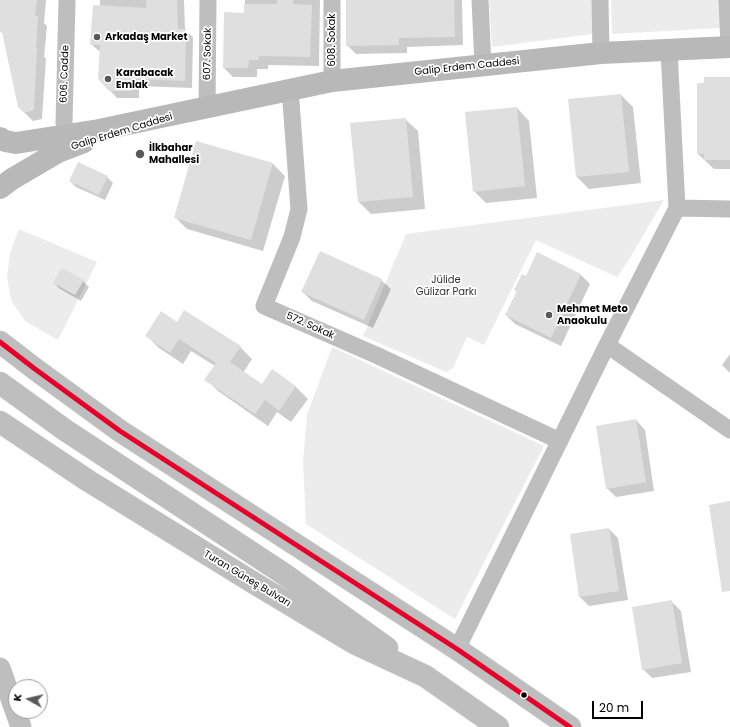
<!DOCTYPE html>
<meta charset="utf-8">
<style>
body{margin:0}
#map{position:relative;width:730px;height:727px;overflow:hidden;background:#fff;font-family:Poppins,sans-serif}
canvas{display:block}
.north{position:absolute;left:8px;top:679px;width:40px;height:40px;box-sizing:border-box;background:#fff;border:1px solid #999;border-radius:50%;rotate:278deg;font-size:11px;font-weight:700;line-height:16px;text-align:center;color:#000}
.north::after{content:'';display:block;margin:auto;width:14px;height:18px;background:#595959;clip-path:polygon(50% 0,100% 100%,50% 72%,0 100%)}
.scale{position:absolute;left:592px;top:701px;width:51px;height:18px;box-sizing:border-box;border:2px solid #000;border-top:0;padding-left:5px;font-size:12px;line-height:14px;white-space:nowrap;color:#000;-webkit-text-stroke:3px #fff;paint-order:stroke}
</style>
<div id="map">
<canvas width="730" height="727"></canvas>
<div class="north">K</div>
<div class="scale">20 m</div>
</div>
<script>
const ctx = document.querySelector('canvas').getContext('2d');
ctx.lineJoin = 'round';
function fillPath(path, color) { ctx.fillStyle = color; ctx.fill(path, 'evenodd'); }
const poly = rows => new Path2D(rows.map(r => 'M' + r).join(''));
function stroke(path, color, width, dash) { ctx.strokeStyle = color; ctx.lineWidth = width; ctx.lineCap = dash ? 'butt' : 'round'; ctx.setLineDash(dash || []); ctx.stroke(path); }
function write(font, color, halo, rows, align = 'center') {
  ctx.font = font + ' Poppins,sans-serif'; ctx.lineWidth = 3.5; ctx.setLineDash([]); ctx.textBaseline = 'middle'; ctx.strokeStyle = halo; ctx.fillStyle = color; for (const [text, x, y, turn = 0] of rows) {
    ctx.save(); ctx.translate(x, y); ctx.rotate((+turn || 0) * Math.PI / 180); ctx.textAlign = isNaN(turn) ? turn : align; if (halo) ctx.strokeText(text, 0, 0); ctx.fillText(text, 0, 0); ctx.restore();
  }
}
const green = poly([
 [489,0,593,0,593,34,492,47],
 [611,0,719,0,720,28,612,34],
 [664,200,630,258,617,277,536,240,484,345,467,337,453,368,446,372,363,336,406,234],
 [19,229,97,262,58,340,25,321,11,300,7,277,10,253],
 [332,347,544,446,455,619,306,524,303,462,307,415]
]);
const shadow = poly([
 [0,0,46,0,44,23,47,26,44,57,46,58,42,119,33,121,19,107,3,34,1,32],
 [100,0,184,0,185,30,193,37,192,88,139,86,139,98,117,98,99,79,100,52,91,44,100,6],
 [245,0,320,0,319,66,268,65,268,69,257,69,257,77,233,77,224,68,245,14],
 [347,0,462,0,463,45,407,47,407,53,356,54,347,45],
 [730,78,730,169,714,169,698,154],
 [621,95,633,107,641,183,589,189,577,177,569,100],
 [517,108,529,121,537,198,486,203,474,191],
 [405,119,418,131,425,209,371,214,359,202],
 [197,142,273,164,285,176,263,251,187,229,175,217],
 [107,177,113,183,105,200,76,187,70,181],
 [538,254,581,275,590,284,561,346,515,324,506,315,517,292,515,290,526,277],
 [381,280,391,289,373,328,312,301,303,292],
 [83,281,89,287,81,301,60,289,54,283],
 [177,323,240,347,252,359,243,373,262,385,273,371,296,387,308,399,291,422,277,412,268,426,218,391,206,379,215,366,191,351,183,364,159,348,147,336],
 [730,354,730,373,722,365],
 [636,420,645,430,654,491,616,497,607,488],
 [609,529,618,538,628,600,589,606,580,597],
 [672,602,681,611,691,672,652,678,643,669]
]);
const building = poly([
 [0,0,37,0,35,16,38,16,36,48,37,48,34,110,28,112,23,112,18,107,2,32,0,32],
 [146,0,177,0,178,29,186,29,185,81,132,79,131,91,109,91,98,79,100,45,90,45,93,5,146,8],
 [277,0,293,0,293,4,312,5,310,57,259,56,259,60,249,60,248,68,223,68,224,12,244,13,244,4,277,4],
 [346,0,454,0,455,37,399,38,399,45,346,46],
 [704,77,730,77,730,160,704,160,704,154,697,154,697,83,704,83],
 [621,94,629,172,576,177,568,99],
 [517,107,525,186,473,192,465,112],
 [406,118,413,197,358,202,350,123],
 [196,141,273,163,251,240,174,218],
 [78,162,108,176,99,195,69,181],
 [320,251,382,279,364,320,301,292],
 [537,252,581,274,551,338,505,315,517,291,514,290,522,274,526,276],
 [62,268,84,280,75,295,53,283],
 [184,310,241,346,230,362,262,384,272,369,296,386,279,411,265,400,255,414,204,380,216,363,179,339,170,353,145,336,161,311,177,322],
 [636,419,646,482,606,489,596,426],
 [730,501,730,591,722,592,709,505],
 [609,528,619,591,579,597,570,534],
 [672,600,682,663,642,670,632,607]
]);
const minor = poly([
 [67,0,64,123,70,147],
 [332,0,332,81],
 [480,0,483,66],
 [600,0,601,53],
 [727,0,729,47],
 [290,89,299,209,292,237,264,306,376,355,560,441],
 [207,107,208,0],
 [677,208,730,209],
 [607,345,730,430],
 [457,649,607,345,677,208,669,50]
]);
const tertiary = poly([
 [0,668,21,727]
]);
const secondary = poly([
 [0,138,5,141,16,143,99,130,332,81,601,53,730,47],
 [0,188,12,179,58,152,84,142]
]);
const primary = poly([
 [0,342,35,369,120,431,457,649,570,727],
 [0,383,65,430,284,574,387,648],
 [0,422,87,480,254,583,354,643,425,676,498,727]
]);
const bus1 = poly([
 [0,342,35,369,120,431,457,649,570,727]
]);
const markers = [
 [97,37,4,"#595959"],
 [108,79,4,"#595959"],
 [140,154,5,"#595959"],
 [549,315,4,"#595959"],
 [524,695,3.5,"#000"]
];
const poiNames = [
 ["Arkadaş Market",105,37],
 ["Karabacak",116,73],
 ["Emlak",116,85],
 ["İlkbahar",149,148],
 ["Mahallesi",149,160],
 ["Mehmet Meto",557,309],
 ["Anaokulu",557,321]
];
const streetNames = [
 ["608. Sokak",332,40,-90],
 ["607. Sokak",208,54,-89],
 ["Galip Erdem Caddesi",467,67,-6],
 ["606. Cadde",65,74,-88],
 ["Galip Erdem Caddesi",122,132,-17],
 ["572. Sokak",310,326,24],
 ["Turan Güneş Bulvarı",247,579,31]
];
const parkNames = [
 ["Jülide",446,280],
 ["Gülizar Parkı",446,292]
];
fillPath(green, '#ececec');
fillPath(shadow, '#0003');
fillPath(building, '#dfdfdf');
stroke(primary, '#dbdbdb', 23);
stroke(minor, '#bebebe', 17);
stroke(tertiary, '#bebebe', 21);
stroke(secondary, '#b8b8b8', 22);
stroke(primary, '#bebebe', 22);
stroke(bus1, '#e4002b', 5);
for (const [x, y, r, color] of markers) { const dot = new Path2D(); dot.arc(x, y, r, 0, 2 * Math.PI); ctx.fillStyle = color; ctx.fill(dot); stroke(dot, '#fff', 1.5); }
write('bold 10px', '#000', '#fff', poiNames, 'left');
write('10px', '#000', '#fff', streetNames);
write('10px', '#333', '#fff', parkNames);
</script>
